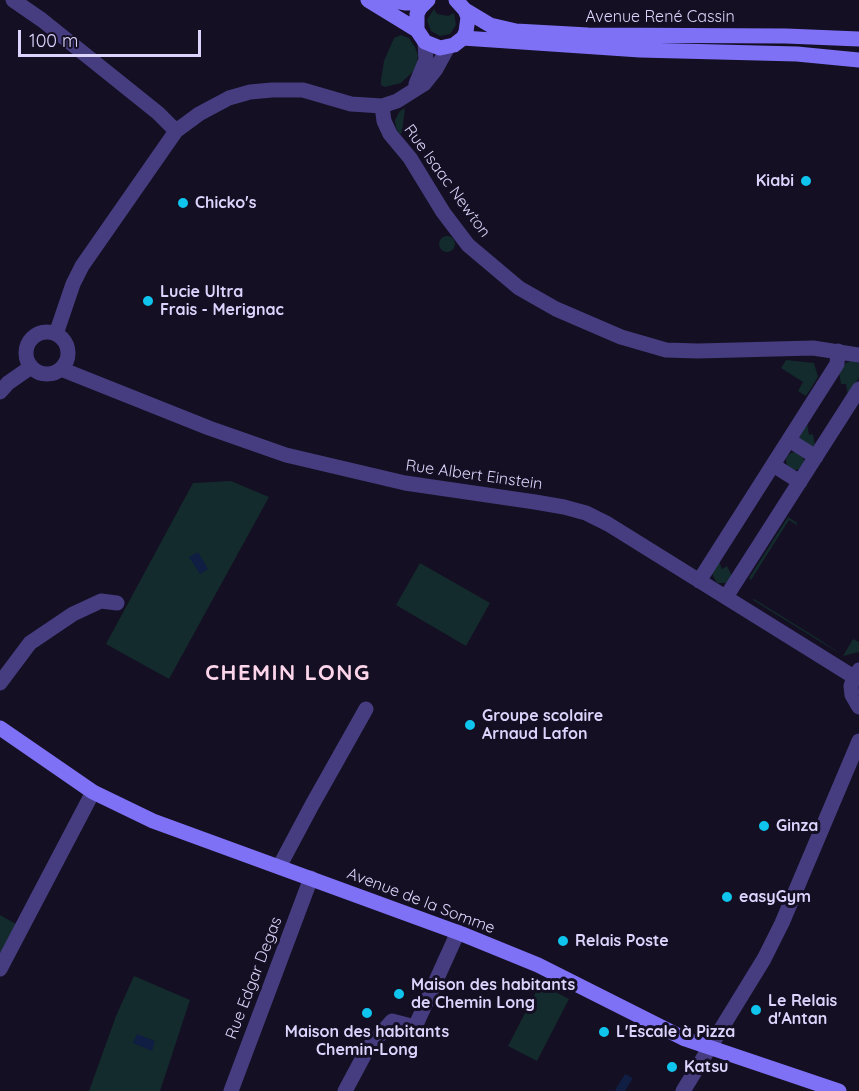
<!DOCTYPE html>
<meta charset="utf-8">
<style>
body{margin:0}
#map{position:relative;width:859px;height:1091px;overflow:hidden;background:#140f22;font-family:Quicksand,sans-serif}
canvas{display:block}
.scale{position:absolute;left:18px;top:30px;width:183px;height:27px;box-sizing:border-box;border:3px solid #dcd4fc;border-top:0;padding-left:8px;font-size:18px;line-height:21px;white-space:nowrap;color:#dcd4fc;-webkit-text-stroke:4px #140f22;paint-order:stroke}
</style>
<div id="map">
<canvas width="859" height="1091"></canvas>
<div class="scale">100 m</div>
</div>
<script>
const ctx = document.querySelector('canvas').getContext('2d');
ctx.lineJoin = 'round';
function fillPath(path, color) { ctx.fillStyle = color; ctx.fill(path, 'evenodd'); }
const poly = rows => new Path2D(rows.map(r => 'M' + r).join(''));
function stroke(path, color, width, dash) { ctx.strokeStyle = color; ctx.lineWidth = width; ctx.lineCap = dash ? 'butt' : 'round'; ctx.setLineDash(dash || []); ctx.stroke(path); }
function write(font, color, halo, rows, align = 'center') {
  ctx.font = font + ' Quicksand,sans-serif'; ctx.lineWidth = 6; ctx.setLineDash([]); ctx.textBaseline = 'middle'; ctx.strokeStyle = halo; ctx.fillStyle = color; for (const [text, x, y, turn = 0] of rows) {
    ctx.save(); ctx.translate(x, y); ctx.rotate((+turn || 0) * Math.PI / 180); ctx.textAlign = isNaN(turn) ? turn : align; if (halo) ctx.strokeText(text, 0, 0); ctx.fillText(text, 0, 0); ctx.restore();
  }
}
const green = poly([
 [434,9,437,14,448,16,454,13,456,25,450,34,440,36,431,31,427,20],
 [401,35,409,38,415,47,418,55,416,69,401,83,385,87,381,85,381,80,384,61,394,38],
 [405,108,402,133,400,134,396,128,395,120,400,111],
 '439 244a8 8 0 1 1 16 0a8 8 0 1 1-16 0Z',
 [786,360,814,363,818,377,806,396,798,391,803,382,781,368],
 [851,361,859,363,859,378,848,395,846,384,841,384,839,372,846,363],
 [807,423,809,435,813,434,815,446,813,447,799,438],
 '786 461a9 9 0 1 1 18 0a9 9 0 1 1-18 0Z',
 [231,481,269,497,169,679,106,644,193,483],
 [788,517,797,523,797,525,789,520,751,580,749,578],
 [719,561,722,569,727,566,732,576,726,583,717,583,713,576,712,573],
 [420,563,490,603,466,646,396,605],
 [754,599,817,638,842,655,753,600],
 [853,639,859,642,859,652,843,656],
 [0,915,16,924,0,954],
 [134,976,190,1000,160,1091,89,1091,116,1016],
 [540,984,569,999,537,1061,508,1046]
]);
const water = poly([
 [198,552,208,569,200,574,189,557],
 [137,1034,155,1041,152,1051,133,1043],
 [625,1074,633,1078,625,1091,617,1091,615,1090]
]);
const minor = poly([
 [13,0,42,20,158,113,176,131],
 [416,84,426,60,425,42],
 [382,106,384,121,390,134,410,158,443,212,468,245,519,288,556,309,621,337,666,350,698,351,813,348,859,355],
 '26 353a21 21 0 1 1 42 0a21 21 0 1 1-42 0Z',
 [56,334,73,284,82,266,176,131,199,114,229,98,250,92,272,90,303,90,351,104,382,106,397,101,424,84,436,69,448,47],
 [61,369,209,428,286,455,405,483,535,502,564,507,586,513,608,524,854,677],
 [0,392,8,383,31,367],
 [789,440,816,457],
 [773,465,800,482],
 [699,581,837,364,838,351],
 [726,597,859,389],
 [0,683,30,643,73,614,101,601,117,603],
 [279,867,312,805,366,709],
 [0,969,93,792],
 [231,1091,311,878],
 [345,1091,368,1048,392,1021,415,1027,458,932]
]);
const tertiary = poly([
 [859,670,854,677,851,686,852,695,859,707],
 [683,1091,764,959,782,923,859,741]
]);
const secondary = poly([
 [368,0,417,30],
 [389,0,406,3,425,2],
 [428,0,420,8,417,14,417,30,425,42,440,48,454,45,463,38,466,32,468,17,465,10,456,0],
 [465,10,490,25,516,31,588,35,786,36,859,39],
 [463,38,640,50,797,54,859,60],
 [0,728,93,792,153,821,462,934,538,965,685,1039,839,1091]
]);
const markers = [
 [806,181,6,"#0fc4ed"],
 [183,203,6,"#0fc4ed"],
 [148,301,6,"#0fc4ed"],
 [470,725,6,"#0fc4ed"],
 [764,826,6,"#0fc4ed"],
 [727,897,6,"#0fc4ed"],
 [563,941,6,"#0fc4ed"],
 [399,994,6,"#0fc4ed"],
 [756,1010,6,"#0fc4ed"],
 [367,1013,6,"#0fc4ed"],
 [604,1032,6,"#0fc4ed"],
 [672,1067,6,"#0fc4ed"]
];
const streetNames = [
 ["Avenue René Cassin",660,17],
 ["Rue Isaac Newton",447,181,54],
 ["Rue Albert Einstein",474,475,8],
 ["Avenue de la Somme",421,901,21],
 ["Rue Edgar Degas",254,978,-69]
];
const poiNames = [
 ["Kiabi",794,181,"right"],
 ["Chicko's",195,203],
 ["Lucie Ultra",160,292],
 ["Frais - Merignac",160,310],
 ["Groupe scolaire",482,716],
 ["Arnaud Lafon",482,734],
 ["Ginza",776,826],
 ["easyGym",739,897],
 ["Relais Poste",575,941],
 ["Maison des habitants",411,985],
 ["de Chemin Long",411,1003],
 ["Le Relais",768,1001],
 ["d'Antan",768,1019],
 ["Maison des habitants",367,1032,"center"],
 ["Chemin-Long",367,1050,"center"],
 ["L'Escale à Pizza",616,1032],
 ["Katsu",684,1067]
];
const districtNames = [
 ["CHEMIN LONG",288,673]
];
fillPath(green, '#132b2c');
fillPath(water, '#0f1e42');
stroke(minor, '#453d7f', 15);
stroke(tertiary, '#453d7f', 15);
stroke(secondary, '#7f71f6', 15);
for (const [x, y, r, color] of markers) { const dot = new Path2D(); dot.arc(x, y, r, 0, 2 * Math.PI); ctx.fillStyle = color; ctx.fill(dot); stroke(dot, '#140f22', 2); }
write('16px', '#dcd4fc', '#140f22', streetNames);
write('bold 16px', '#dcd4fc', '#140f22', poiNames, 'left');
ctx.letterSpacing = '1.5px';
write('bold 22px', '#fcd5eb', '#140f22', districtNames);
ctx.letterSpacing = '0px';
</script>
